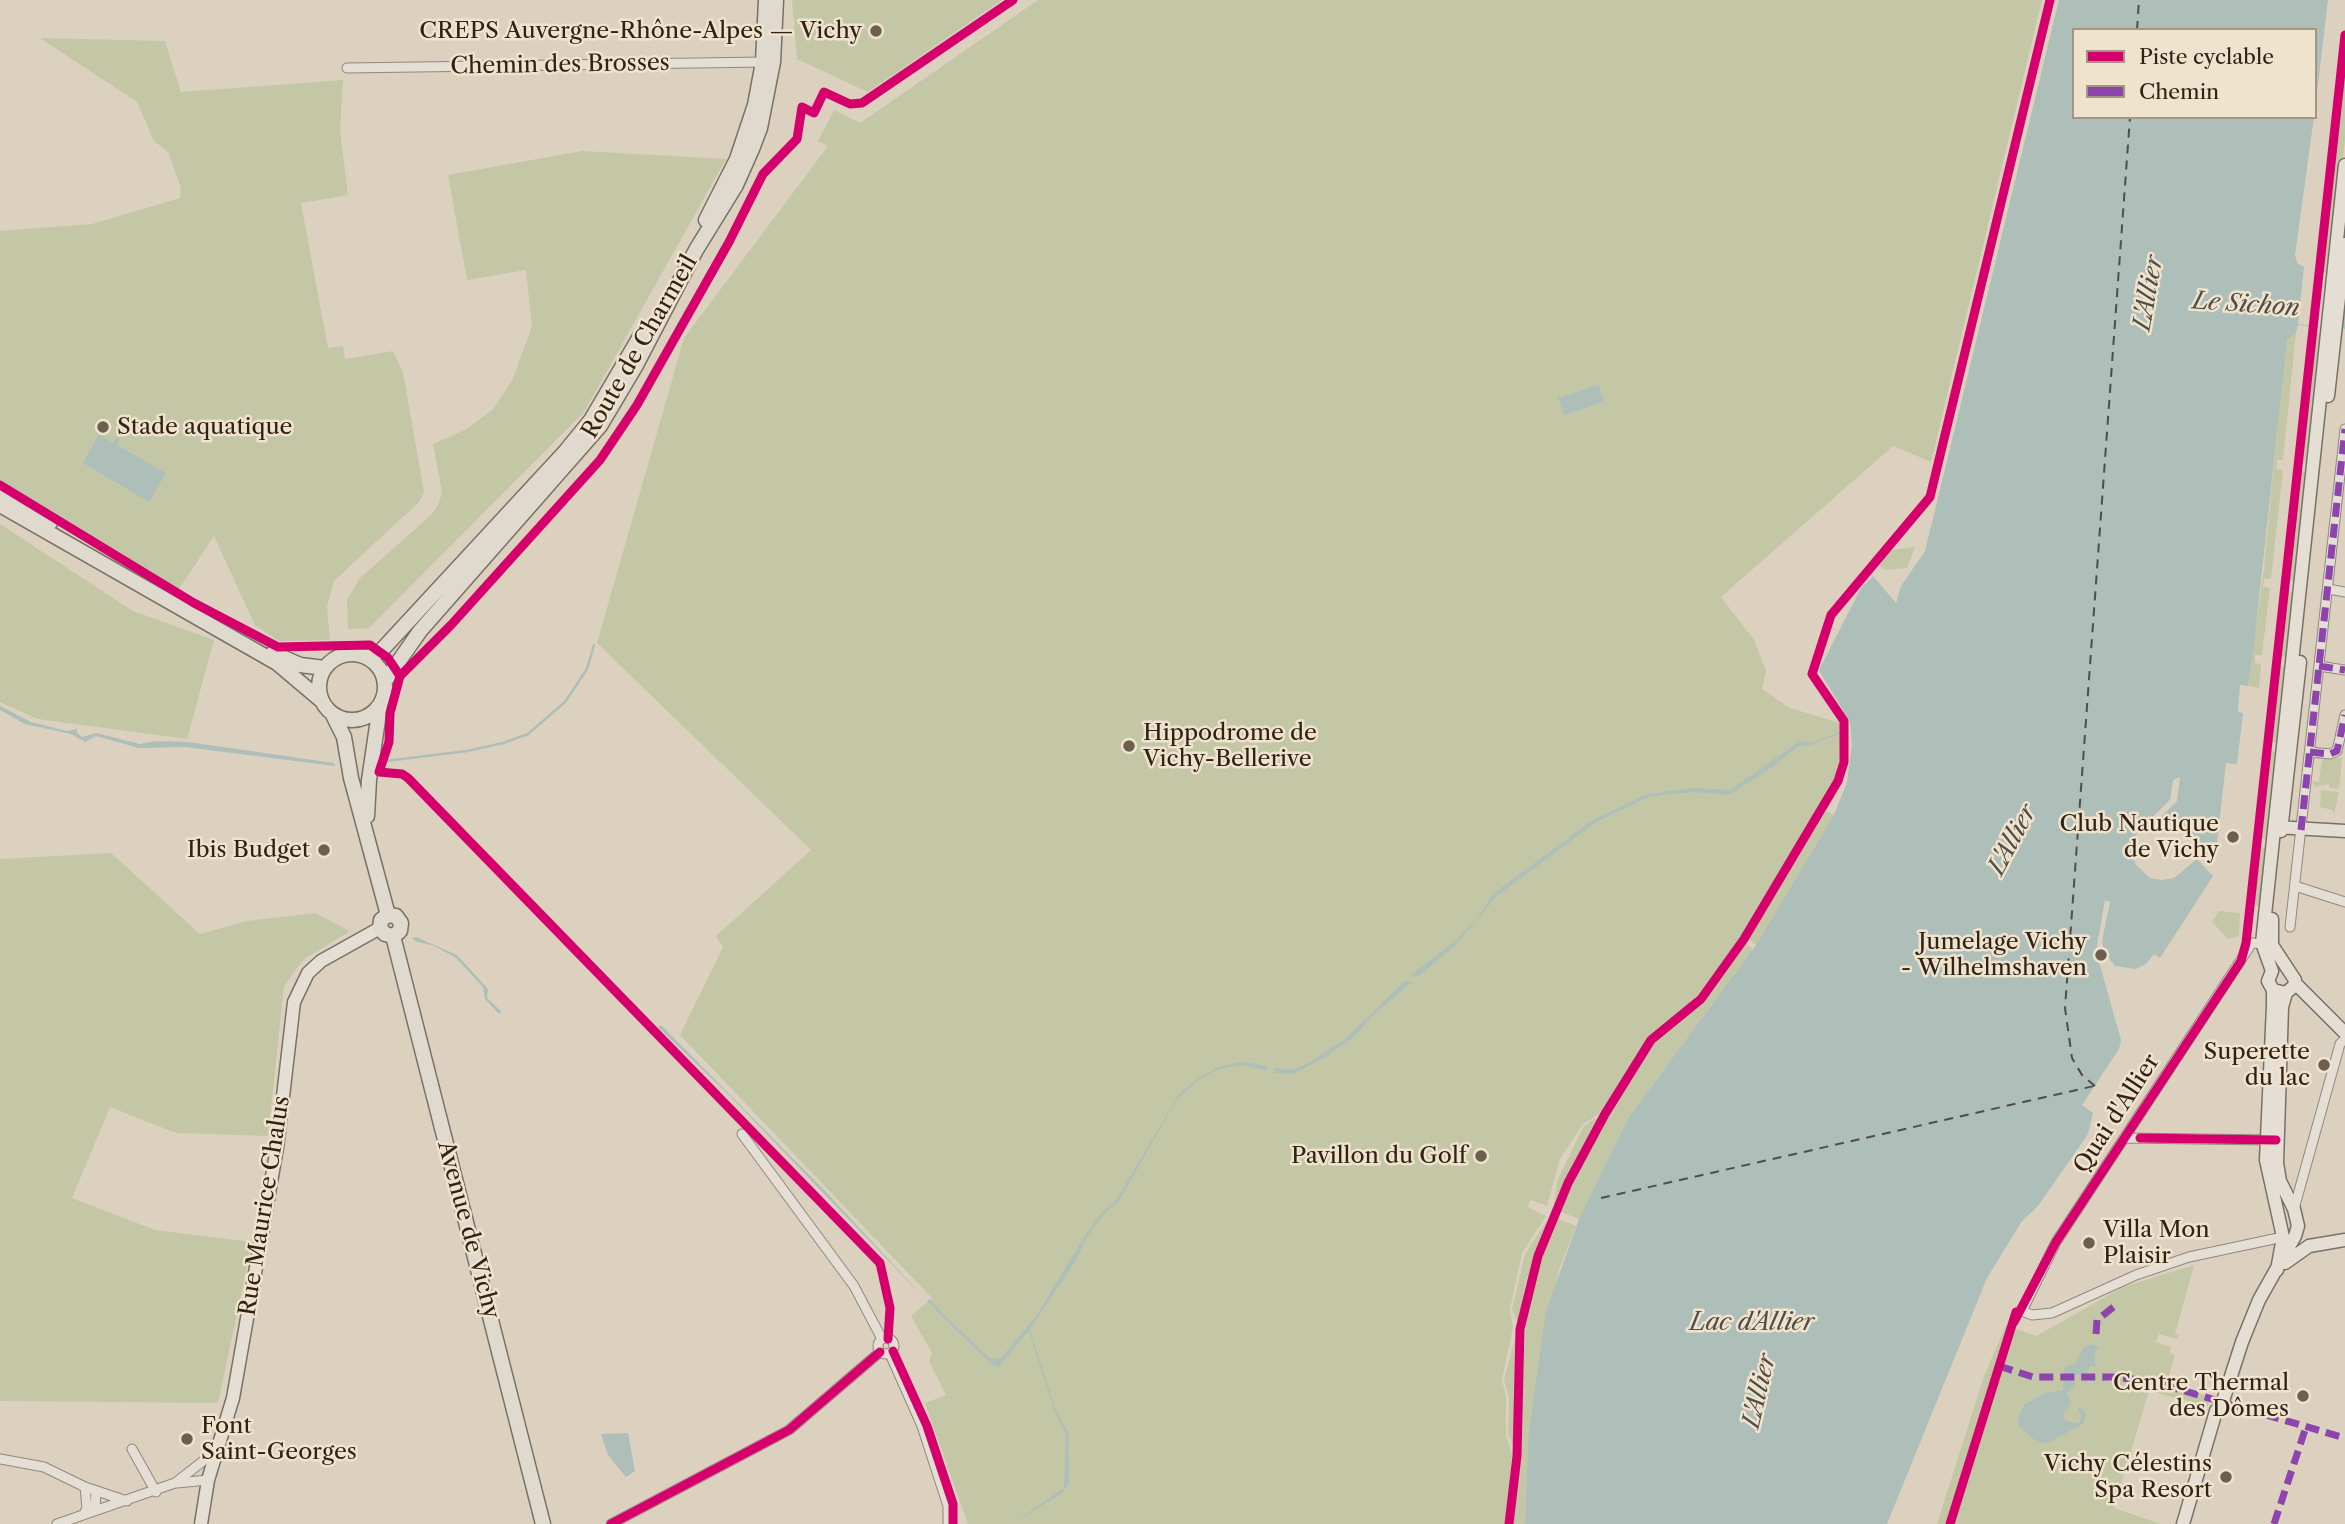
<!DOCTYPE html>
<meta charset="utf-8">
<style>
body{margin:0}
#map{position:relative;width:2345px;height:1524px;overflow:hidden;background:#dcd1bf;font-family:"Libre Caslon Text",serif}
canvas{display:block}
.legend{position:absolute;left:2072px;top:28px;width:245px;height:91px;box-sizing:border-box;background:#f0e3ce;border:2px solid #a39684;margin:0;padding:9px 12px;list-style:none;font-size:21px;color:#302215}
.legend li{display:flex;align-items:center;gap:14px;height:35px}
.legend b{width:35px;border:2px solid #a39684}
</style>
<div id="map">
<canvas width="2345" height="1524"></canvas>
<ul class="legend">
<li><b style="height:9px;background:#d6006c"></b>Piste cyclable</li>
<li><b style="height:9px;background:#8e44ad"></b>Chemin</li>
</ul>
</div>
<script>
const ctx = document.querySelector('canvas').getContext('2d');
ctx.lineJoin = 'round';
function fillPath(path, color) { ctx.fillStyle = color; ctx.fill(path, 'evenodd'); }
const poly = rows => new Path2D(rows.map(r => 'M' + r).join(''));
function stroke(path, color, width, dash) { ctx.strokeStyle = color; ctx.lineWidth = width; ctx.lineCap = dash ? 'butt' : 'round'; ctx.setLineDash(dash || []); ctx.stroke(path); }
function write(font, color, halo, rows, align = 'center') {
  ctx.font = font + ' "Libre Caslon Text",serif'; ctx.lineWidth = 5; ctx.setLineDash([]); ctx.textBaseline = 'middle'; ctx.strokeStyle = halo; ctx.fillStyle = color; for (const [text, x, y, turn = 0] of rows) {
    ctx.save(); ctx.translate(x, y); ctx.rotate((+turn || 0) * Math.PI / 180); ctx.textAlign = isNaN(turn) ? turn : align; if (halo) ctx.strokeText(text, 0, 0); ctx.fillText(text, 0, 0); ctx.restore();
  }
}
const green = poly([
 [792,0,1002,0,868,92,797,59],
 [1038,0,2042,0,1931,462,1893,446,1721,597,1754,640,1766,671,1762,689,1790,708,1840,723,1841,746,1838,771,1825,798,1741,937,1699,994,1648,1039,1601,1113,1583,1124,1560,1159,1547,1206,1531,1200,1529,1203,1528,1207,1546,1216,1522,1253,1510,1309,1513,1327,1502,1380,1506,1397,1506,1435,1512,1455,1506,1524,968,1524,925,1403,946,1395,929,1361,932,1353,911,1316,932,1298,680,1035,723,947,716,936,811,850,597,643,684,338,828,146,818,141,834,110,860,123],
 [40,38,165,41,181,92,343,80,340,129,348,195,301,203,328,348,343,346,345,359,393,351,403,372,424,492,419,502,334,581,327,607,330,640,279,641,255,625,214,536,179,589,0,481,0,231,92,224,180,198,181,188,168,152,154,141,137,102],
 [2345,50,2345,139,2330,273,2321,272],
 [582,151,726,159,584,412,369,628,348,629,347,600,360,578,431,515,438,505,442,493,433,444,467,429,493,409,512,381,532,326,526,270,467,280,448,175],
 [2296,332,2283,460,2277,460,2276,469,2283,470,2271,579,2264,579,2263,587,2270,588,2262,655,2255,655,2255,663,2261,664,2259,688,2248,686,2264,568,2285,348,2289,336],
 [2314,333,2324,334,2310,463,2300,462],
 [2299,471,2309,472,2297,582,2287,581],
 [0,524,133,611,214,640,187,739,38,719,0,702],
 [1915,547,1907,568,1885,570,1878,564,1890,550],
 [2286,591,2296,592,2289,657,2279,656],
 [2278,666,2288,667,2280,743,2269,742],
 [2268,751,2278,752,2269,839,2259,838],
 [2334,757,2342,758,2339,789,2329,788,2329,784,2316,787,2311,781,2319,782,2322,760],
 [2321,790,2339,792,2334,814,2332,810,2320,807],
 [1826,811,1834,815,1756,945,1748,939],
 [2258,847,2268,848,2262,906,2252,905],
 [111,853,200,934,247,921,315,913,350,931,304,959,284,986,268,1136,176,1133,110,1107,72,1198,155,1230,252,1242,218,1403,0,1401,0,859],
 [2219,911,2240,913,2239,936,2228,939,2212,922],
 [1745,943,1753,949,1628,1118,1579,1219,1559,1211,1596,1137,1657,1039,1705,999],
 [1598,1117,1570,1170,1554,1205,1557,1181,1584,1126],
 [1556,1218,1576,1226,1559,1269,1528,1439,1525,1524,1513,1524,1520,1452,1526,1316,1537,1272],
 [1548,1219,1525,1284,1518,1324,1512,1309,1525,1254],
 [2194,1265,2175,1334,2179,1335,2177,1339,2159,1334,2156,1342,2171,1347,2170,1353,2175,1355,2167,1383,2210,1397,2208,1406,2149,1391,2114,1508,2161,1524,1937,1524,1984,1376,2006,1325,2036,1336,2123,1287],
 [1517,1331,1515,1405,1513,1444,1508,1434,1509,1397,1504,1380]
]);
const water = poly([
 [2059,0,2328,0,2315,109,2315,30,2074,30,2074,117,2314,117,2295,255,2297,263,2304,267,2302,287,2345,292,2345,329,2298,325,2296,332,2287,340,2254,645,2248,686,2240,685,2238,712,2243,713,2237,764,2226,763,2215,860,2213,862,2193,841,2183,824,2171,818,2159,819,2177,801,2180,777,2173,780,2170,800,2138,831,2133,841,2132,854,2136,865,2150,878,2162,880,2174,878,2197,859,2213,876,2160,958,2154,954,2146,964,2136,969,2115,966,2104,952,2102,941,2110,902,2105,900,2096,951,2121,1040,2119,1049,2082,1105,2093,1113,2088,1134,2038,1206,2022,1221,1987,1278,1887,1524,1525,1524,1528,1439,1546,1311,1579,1219,1628,1118,1756,945,1834,815,1847,782,1852,745,1850,722,1819,670,1861,588,1873,576,1896,603,1901,586,1925,551],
 [1599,385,1604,402,1564,415,1558,398],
 [99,434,113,443,117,437,120,439,117,445,166,473,149,502,83,463],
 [0,706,31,722,67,731,77,729,77,733,82,737,96,733,140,744,156,741,188,742,334,763,335,766,185,747,139,748,96,736,85,742,71,734,25,724,0,710],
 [1842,731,1842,733,1810,745,1799,746,1761,775,1728,795,1695,792,1651,796,1596,822,1497,896,1454,947,1417,977,1410,976,1455,941,1476,920,1493,894,1591,821,1647,794,1696,788,1730,790,1800,741,1811,743],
 [416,937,457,955,488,989,487,998,501,1011,499,1014,485,999,483,987,455,957,432,945,417,942,412,938],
 [1405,981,1412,982,1371,1017,1355,1036,1327,1056,1293,1074,1274,1073,1273,1068,1291,1070,1305,1065,1344,1040],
 [661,1025,827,1193,928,1302,732,1098,658,1027],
 [1243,1062,1267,1066,1267,1071,1242,1065,1218,1069,1199,1080,1177,1099,1119,1201,1105,1213,1088,1235,1076,1260,1030,1329,1055,1409,1068,1432,1069,1483,1061,1494,1012,1524,1064,1488,1066,1434,1054,1410,1029,1331,998,1367,989,1362,936,1310,938,1309,989,1358,1000,1359,1037,1315,1087,1232,1103,1211,1117,1199,1179,1094,1200,1077,1218,1067],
 [2093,1344,2099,1348,2094,1355,2096,1367,2090,1366,2085,1373,2075,1376,2075,1384,2067,1393,2071,1404,2064,1411,2064,1420,2079,1424,2081,1417,2078,1406,2086,1413,2084,1423,2046,1444,2035,1440,2019,1427,2018,1418,2024,1405,2045,1393,2063,1390,2064,1367,2075,1364,2084,1347],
 [628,1433,635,1471,626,1477,608,1455,601,1434]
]);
const pier = poly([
 [2303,277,2306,277,2305,284,2345,289,2341,329,2298,324]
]);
const stream = poly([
 [378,762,467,751,503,743,528,734,565,702,587,669,594,645],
 [929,1301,939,1311]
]);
const ferry = poly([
 [2137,30,2139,0],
 [2095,1086,2082,1075,2072,1058,2065,1008,2130,117],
 [1601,1198,2094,1086]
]);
const street = poly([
 [347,68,765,62],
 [2328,589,2345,592],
 [2319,666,2345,670],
 [2310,752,2330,754,2337,751,2345,715],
 [2295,886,2345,902],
 [2290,927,2345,429],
 [2265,944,2252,943,2056,1242,2022,1311,2032,1315,2052,1313,2136,1275,2189,1257,2283,1237],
 [742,1134,854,1286,882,1339],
 [2125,1138,2271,1140],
 [2294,1209,2340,1044,2345,1039],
 '878 1346a8 8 0 1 1 16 0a8 8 0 1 1-16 0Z',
 [890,1354,922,1426,948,1506,948,1524],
 [132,1449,156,1492],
 [0,1459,44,1467,85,1487,127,1501],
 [177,1483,208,1480],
 [95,1511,96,1491],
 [84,1514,87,1508,85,1487],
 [57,1524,175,1483,216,1451],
 [611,1524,789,1430,880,1352]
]);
const secondary = poly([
 [2328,396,2345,244],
 [2275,827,2345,831],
 [2281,831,2300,662],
 [2272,919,2272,945,2295,980,2294,986,2286,993,2273,990],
 [2295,983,2345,1033],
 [2285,1263,2309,1246,2345,1240],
 [2277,1270,2283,1237,2266,1160,2273,1006,2273,990,2268,981,2272,971,2262,943,2345,165],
 [201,1524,208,1480,233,1398,277,1148,294,1002,308,973,321,961,380,928],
 [2183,1524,2216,1411,2222,1404,2242,1342,2259,1300,2295,1236,2298,1226,2294,1209,2280,1181,2277,1163,2282,1007,2286,993]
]);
const primary = poly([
 [706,220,737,159,755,105,763,62,766,0],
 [0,493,50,523],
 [0,505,277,663,322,701],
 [273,653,300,665,325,668],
 '319 687a33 33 0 1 1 66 0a33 33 0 1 1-66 0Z',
 [364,656,380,652,565,452,591,420,641,335],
 [385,681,420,631,600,426,635,367,696,250,736,185,752,149,760,128,773,62,776,0],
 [333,715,344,737,351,778,388,915],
 [367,816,369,780,380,706],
 [388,915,396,916,401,923,400,931,393,936],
 [388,915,381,920,380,928,385,934,393,936],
 [393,936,543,1524]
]);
const quiet = poly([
 [2319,666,2345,670],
 [2310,752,2330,754,2337,751,2345,715],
 [2301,830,2345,429],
 [2096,1334,2097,1320,2116,1305,2119,1306],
 [1999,1366,2033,1377,2115,1377,2154,1382,2345,1438],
 [2274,1524,2306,1427]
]);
const cycleway = poly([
 [0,485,194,603,278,647,370,645,388,658,400,676],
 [2140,1138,2276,1140],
 [2014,1322,2056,1242,2241,961,2246,943,2345,35],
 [888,1339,890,1308,880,1263,408,778,402,774,379,772,389,742,390,713,400,676,451,625,600,460,637,405,729,242,763,174,797,139,802,107,814,113,824,92,850,104,862,103,1013,0],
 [893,1351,927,1426,953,1504,953,1524],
 [611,1524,789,1430,880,1352],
 [1509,1524,1517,1456,1520,1329,1538,1256,1568,1183,1605,1114,1651,1040,1701,999,1744,939,1838,781,1844,762,1844,721,1812,674,1831,615,1930,497,2050,0],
 [1950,1524,2016,1312]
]);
const markers = [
 [876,31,7,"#6c5f50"],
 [103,427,7,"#6c5f50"],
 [1129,746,7,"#6c5f50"],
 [2233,837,7,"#6c5f50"],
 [324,850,7,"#6c5f50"],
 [2101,955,7,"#6c5f50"],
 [2324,1065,7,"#6c5f50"],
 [1481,1156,7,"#6c5f50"],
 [2089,1243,7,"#6c5f50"],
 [2303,1396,7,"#6c5f50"],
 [187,1439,7,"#6c5f50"],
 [2226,1477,7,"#6c5f50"]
];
const poiNames = [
 ["CREPS Auvergne-Rhône-Alpes — Vichy",862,31],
 ["Stade aquatique",117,427,"left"],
 ["Hippodrome de",1143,733,"left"],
 ["Vichy-Bellerive",1143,759,"left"],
 ["Club Nautique",2219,824],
 ["de Vichy",2219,850],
 ["Ibis Budget",310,850],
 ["Jumelage Vichy",2087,942],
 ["- Wilhelmshaven",2087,968],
 ["Superette",2310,1052],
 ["du lac",2310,1078],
 ["Pavillon du Golf",1467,1156],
 ["Villa Mon",2103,1230,"left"],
 ["Plaisir",2103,1256,"left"],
 ["Centre Thermal",2289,1383],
 ["des Dômes",2289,1409],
 ["Font",201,1426,"left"],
 ["Saint-Georges",201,1452,"left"],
 ["Vichy Célestins",2212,1464],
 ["Spa Resort",2212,1490]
];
const streetNames = [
 ["Chemin des Brosses",560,65,-1],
 ["Route de Charmeil",640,347,-60],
 ["Quai d'Allier",2117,1114,-57],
 ["Rue Maurice Chalus",265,1206,-81],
 ["Avenue de Vichy",468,1230,75]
];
const waterNames = [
 ["L'Allier",2149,293,-80],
 ["Le Sichon",2246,305,4],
 ["L'Allier",2013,840,-62],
 ["Lac d'Allier",1752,1323],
 ["L'Allier",1760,1391,-77]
];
fillPath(green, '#c3c7a6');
fillPath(water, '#aebeb9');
fillPath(pier, '#dcd1bf');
stroke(stream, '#aebeb9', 2.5);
stroke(ferry, '#504e46', 2, [9, 7]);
stroke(street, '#91887d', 11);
stroke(secondary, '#787166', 15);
stroke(primary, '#787166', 17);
stroke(street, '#e4ded5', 9);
stroke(secondary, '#e4ded5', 12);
stroke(primary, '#dfd9ce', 14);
stroke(quiet, '#8e44ad', 7, [14, 7]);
stroke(cycleway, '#d6006c', 9);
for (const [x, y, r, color] of markers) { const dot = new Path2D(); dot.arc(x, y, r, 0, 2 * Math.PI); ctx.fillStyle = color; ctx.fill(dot); stroke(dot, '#f0e3ce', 2.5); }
write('23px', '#302215', '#f0e3ce', poiNames, 'right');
write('23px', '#302215', '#f0e3ce', streetNames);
write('italic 24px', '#504e46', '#f0e3ce', waterNames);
</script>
